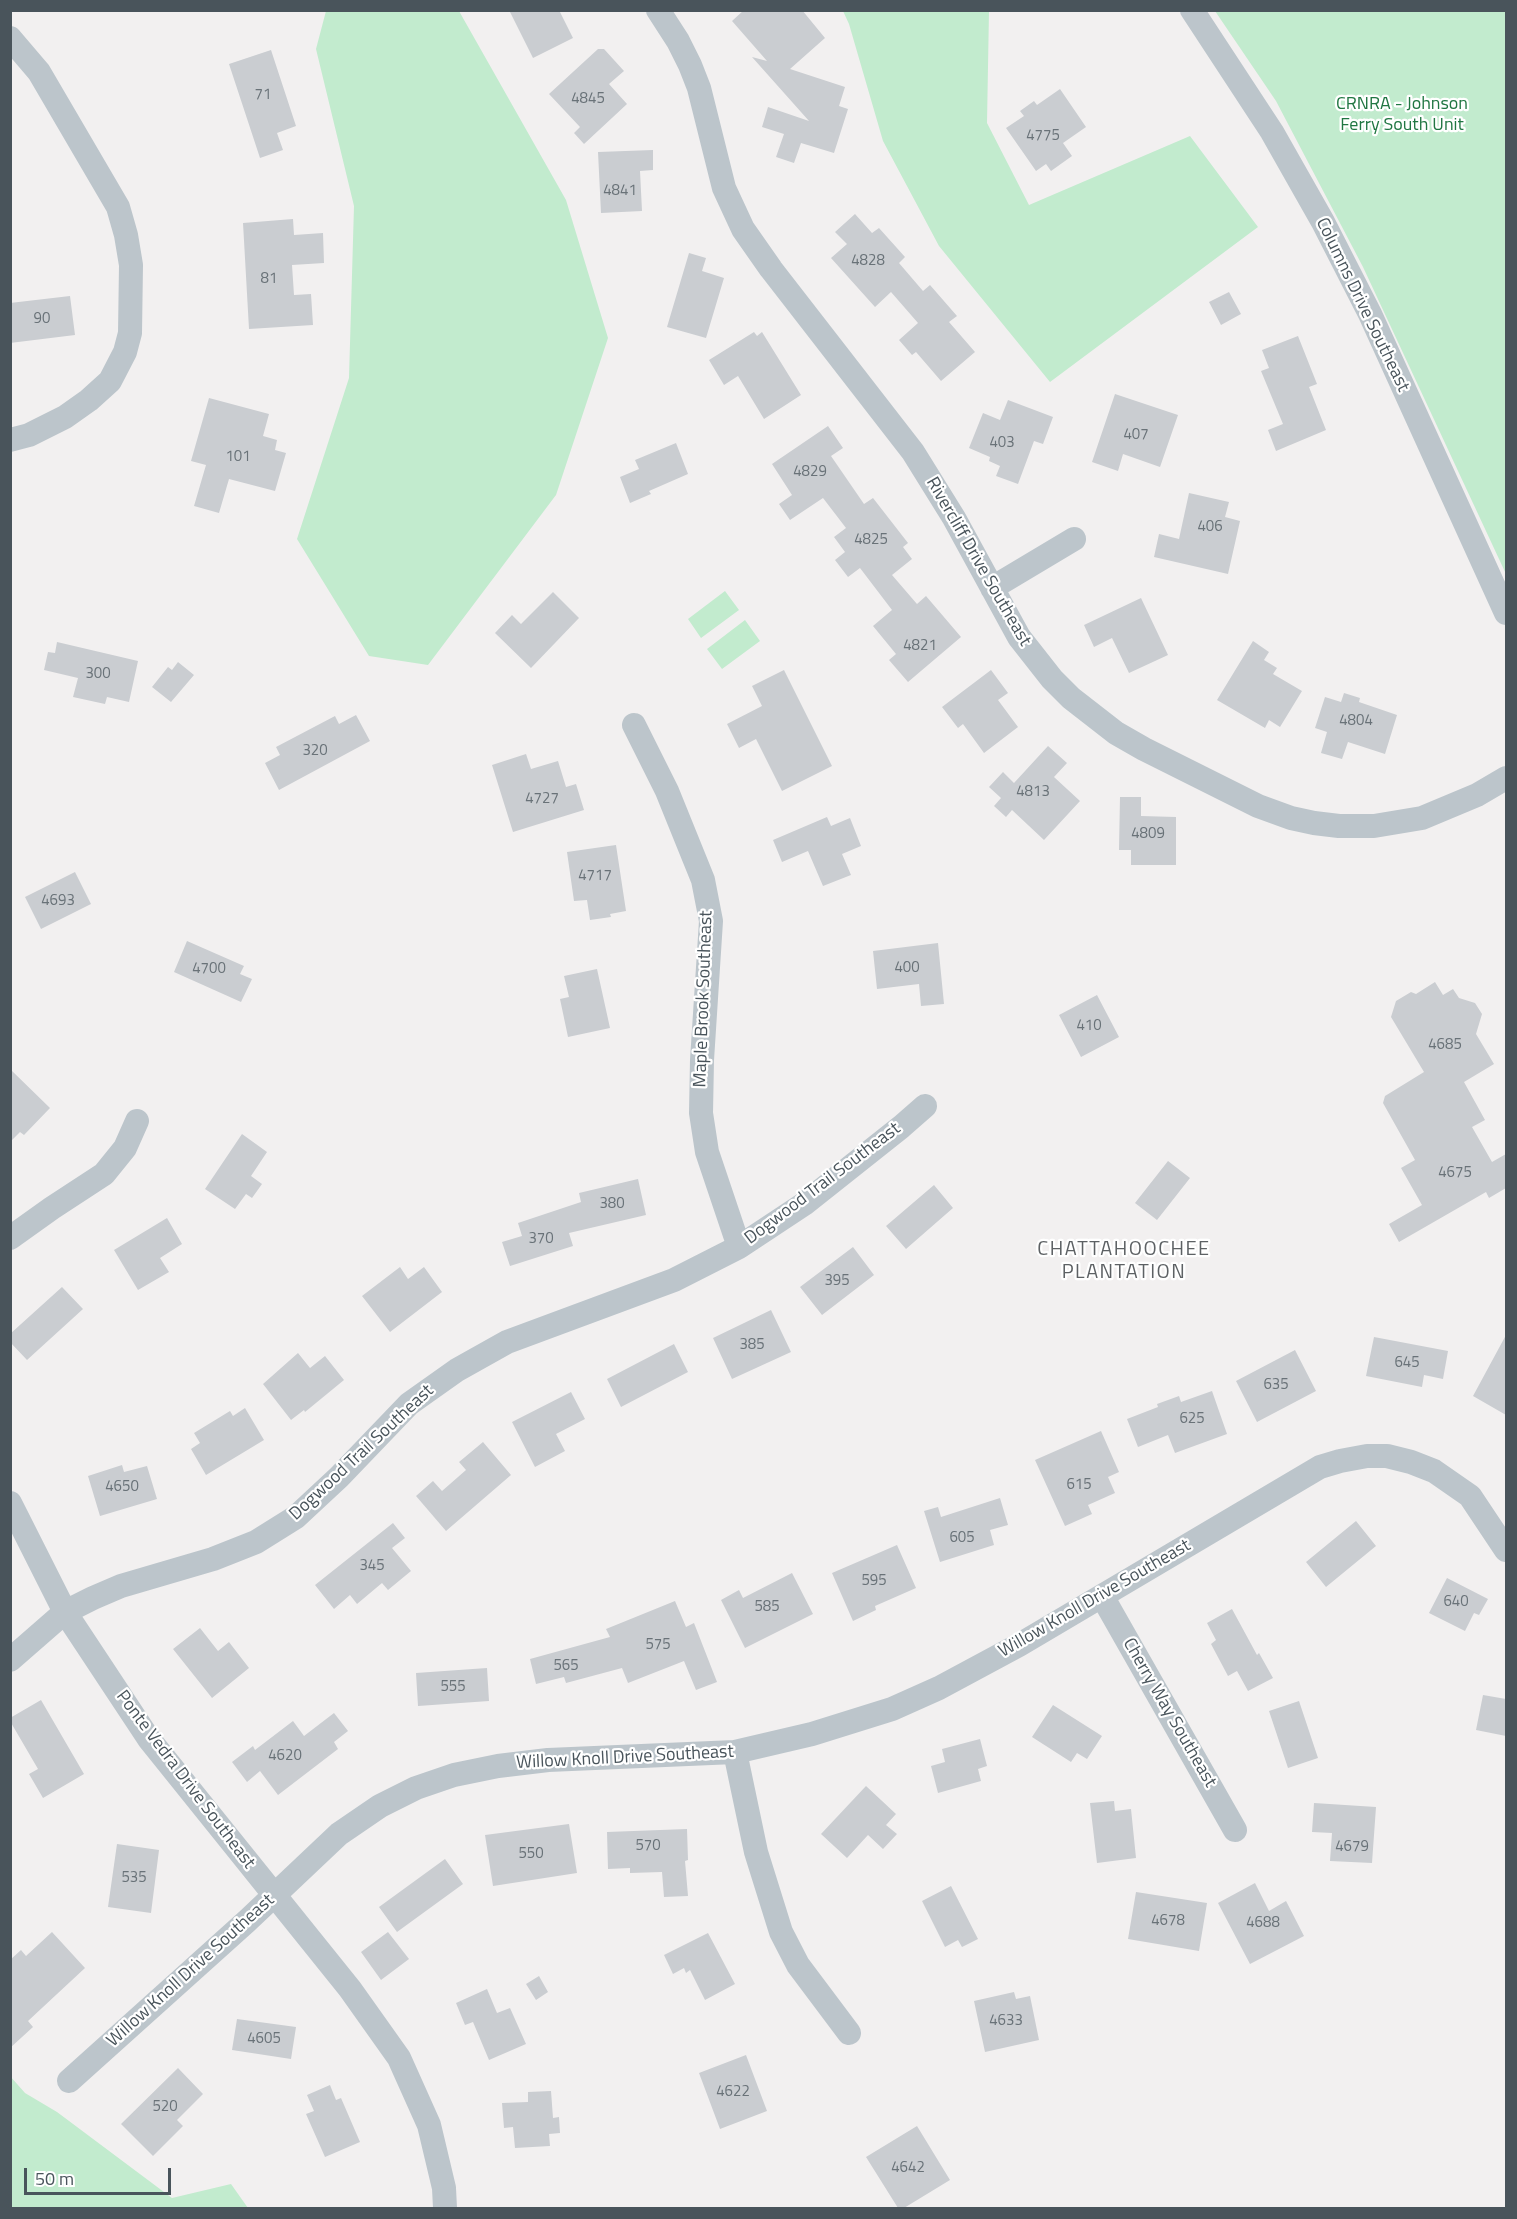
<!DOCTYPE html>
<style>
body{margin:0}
#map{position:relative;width:1517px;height:2219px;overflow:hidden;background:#f2f0f0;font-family:"Titillium Web",sans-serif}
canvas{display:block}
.frame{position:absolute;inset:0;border:12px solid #49545b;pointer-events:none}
.scale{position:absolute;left:24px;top:2168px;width:147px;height:27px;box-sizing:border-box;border:3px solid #49545b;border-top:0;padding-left:8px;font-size:18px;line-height:21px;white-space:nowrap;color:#49545b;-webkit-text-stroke:4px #fff;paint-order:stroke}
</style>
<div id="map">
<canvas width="1517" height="2219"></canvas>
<div class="frame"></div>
<div class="scale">50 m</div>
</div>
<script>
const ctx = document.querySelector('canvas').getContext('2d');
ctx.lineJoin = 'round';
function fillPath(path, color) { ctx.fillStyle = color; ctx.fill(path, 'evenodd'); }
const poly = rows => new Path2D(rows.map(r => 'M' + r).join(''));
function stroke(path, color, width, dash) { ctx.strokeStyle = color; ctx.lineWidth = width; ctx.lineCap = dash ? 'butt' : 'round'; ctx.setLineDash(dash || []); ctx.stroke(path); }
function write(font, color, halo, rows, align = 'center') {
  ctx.font = font + ' "Titillium Web",sans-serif'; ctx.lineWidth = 4.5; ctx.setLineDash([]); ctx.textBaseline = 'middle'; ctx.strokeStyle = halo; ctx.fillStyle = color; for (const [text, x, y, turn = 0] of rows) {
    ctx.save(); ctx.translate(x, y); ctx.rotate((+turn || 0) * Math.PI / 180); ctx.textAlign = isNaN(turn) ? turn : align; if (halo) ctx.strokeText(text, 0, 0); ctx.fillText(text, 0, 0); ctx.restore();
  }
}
const green = poly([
 [326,11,459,11,566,200,608,338,556,495,428,665,369,656,297,539,349,378,354,206,316,49],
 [843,11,989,11,987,123,1029,205,1190,136,1258,227,1050,382,939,246,883,141,849,24],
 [1215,11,1506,11,1506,574,1363,267,1276,101],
 [725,591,739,610,701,638,688,619],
 [745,620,760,641,722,669,707,649],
 [10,2076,25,2093,57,2112,172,2198,231,2184,248,2208,11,2208]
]);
const building = poly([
 [509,10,559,10,573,38,533,58],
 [744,10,802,10,825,38,790,69,845,87,839,106,848,109,834,153,801,143,794,163,776,157,784,134,762,127,768,107,809,121,752,57,767,61,732,21],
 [598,49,604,49,624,71,609,84,627,104,584,144,574,133,580,127,549,94],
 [271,50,296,126,277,133,283,150,260,158,229,64],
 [1060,89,1086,127,1063,143,1072,156,1051,171,1046,164,1036,171,1006,128,1024,116,1020,111,1034,101,1037,105],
 [653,150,653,170,640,171,642,211,601,213,598,152],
 [855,214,872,233,879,228,905,257,899,263,923,291,930,285,957,316,949,322,975,352,941,381,916,352,912,355,899,340,918,323,891,292,875,307,831,258,847,244,835,232],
 [293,219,294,235,323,233,324,263,292,265,294,295,311,294,313,325,249,329,243,223],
 [689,253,706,258,702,271,724,278,706,338,667,327],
 [1229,292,1241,314,1221,325,1209,302],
 [70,296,75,335,10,343,10,303],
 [754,332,757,336,762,332,801,395,764,419,738,376,724,385,709,360],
 [1298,336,1317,384,1309,387,1326,430,1276,451,1268,430,1283,424,1261,371,1269,368,1262,350],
 [1115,394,1178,415,1160,467,1123,454,1118,471,1092,462],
 [209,398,269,414,263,436,277,440,275,450,286,453,275,491,229,479,219,513,194,506,206,465,191,461],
 [1008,400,1053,417,1043,444,1034,441,1018,484,996,476,1000,466,989,461,990,457,969,448,983,413,1000,420],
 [828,426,843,448,831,456,864,504,873,498,908,543,903,547,912,559,892,575,917,604,926,596,961,637,908,682,889,660,896,654,873,626,892,610,860,568,848,577,835,560,845,552,834,537,846,528,823,498,790,520,779,504,792,495,772,464],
 [676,443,688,474,649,491,651,494,630,503,620,477,639,469,635,460],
 [1189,493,1229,502,1225,517,1240,521,1228,574,1154,557,1159,534,1179,539],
 [553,592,579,618,531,668,495,633,512,615,521,624],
 [1141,598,1168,655,1129,673,1112,638,1094,647,1084,625],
 [1253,641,1269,652,1264,660,1277,668,1273,674,1302,691,1280,727,1269,720,1265,728,1217,700],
 [57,642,138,661,129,702,107,697,105,704,73,697,78,678,44,670,48,652,55,653],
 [178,662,194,675,171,702,152,687,168,667,172,670],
 [784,670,832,766,782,791,756,739,739,748,727,724,762,706,752,686],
 [991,670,1008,693,998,700,1018,727,984,753,963,724,958,728,942,707],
 [1344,693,1360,698,1359,702,1397,715,1385,754,1348,742,1342,759,1321,753,1327,732,1315,728,1325,697,1341,702],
 [356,715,370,741,279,790,265,763,280,755,276,747,335,716,339,724],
 [1048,746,1067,763,1054,777,1080,801,1044,840,1012,810,1006,817,994,806,1001,798,989,787,1003,772,1014,783],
 [526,754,531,769,558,761,566,787,576,784,584,810,513,832,492,765],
 [1120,797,1141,797,1141,816,1176,817,1176,865,1131,865,1131,850,1119,850],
 [827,817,831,826,850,818,861,846,842,854,851,875,823,886,808,851,782,862,773,840],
 [616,845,626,911,610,914,611,917,590,920,587,900,574,901,567,852],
 [75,872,91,904,41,929,25,897],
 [187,941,244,966,240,974,252,979,241,1002,174,972],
 [938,943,944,1004,921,1006,919,984,877,989,873,951],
 [597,969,610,1028,568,1037,560,999,569,997,564,976],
 [1435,982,1443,995,1453,989,1459,998,1475,1003,1482,1014,1476,1034,1494,1064,1464,1082,1485,1120,1472,1127,1492,1162,1506,1154,1506,1188,1489,1198,1486,1192,1399,1242,1389,1224,1422,1205,1401,1168,1415,1160,1383,1103,1385,1096,1424,1072,1391,1017,1396,1001,1411,992,1416,994],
 [1097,995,1119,1037,1081,1057,1059,1015],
 [10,1069,50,1108,24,1135,20,1132,10,1142],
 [242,1134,267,1152,251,1176,262,1184,252,1198,246,1194,235,1209,205,1189],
 [1168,1161,1190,1178,1157,1220,1135,1203],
 [638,1179,646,1215,569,1233,573,1246,510,1266,502,1242,522,1236,518,1223,581,1202,579,1193],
 [934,1185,953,1208,906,1249,886,1226],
 [167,1218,182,1244,160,1258,169,1272,138,1290,114,1250],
 [853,1247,874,1275,822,1315,800,1287],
 [400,1267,408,1279,424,1267,442,1292,390,1332,362,1296],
 [62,1287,83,1309,27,1360,10,1342,10,1334],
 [771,1310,791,1352,732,1379,713,1338],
 [1506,1335,1506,1415,1473,1396],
 [1374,1337,1448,1351,1443,1379,1424,1375,1422,1387,1366,1376],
 [674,1344,688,1372,621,1407,607,1379],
 [1295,1350,1316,1391,1257,1422,1236,1381],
 [298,1353,310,1368,325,1356,344,1380,305,1412,304,1410,291,1420,263,1384],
 [1212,1391,1227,1434,1175,1453,1168,1435,1138,1447,1127,1419,1158,1407,1157,1404,1179,1396,1181,1402],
 [571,1392,585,1419,556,1434,565,1451,535,1467,512,1422],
 [245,1408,264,1440,206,1475,191,1449,200,1443,194,1433,230,1411,233,1416],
 [1101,1431,1119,1472,1108,1477,1115,1493,1088,1505,1092,1514,1065,1526,1035,1460],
 [483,1442,511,1475,446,1531,416,1496,433,1481,442,1491,466,1470,459,1462],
 [122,1465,124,1472,147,1466,157,1499,100,1516,88,1476],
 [1000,1498,1008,1525,990,1530,994,1545,940,1562,924,1511,938,1507,941,1517],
 [1356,1521,1376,1546,1326,1587,1306,1562],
 [393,1523,405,1538,392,1548,411,1571,388,1590,382,1583,357,1604,350,1595,334,1609,315,1585],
 [897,1545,916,1588,875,1606,876,1610,853,1621,832,1573],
 [792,1573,813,1614,745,1648,721,1600,739,1590,743,1598],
 [1447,1578,1488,1599,1479,1615,1474,1613,1465,1631,1429,1613],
 [675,1601,686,1627,694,1623,717,1682,696,1690,684,1661,628,1683,622,1668,566,1683,564,1677,536,1684,530,1659,610,1637,606,1629],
 [1232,1609,1257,1655,1259,1653,1273,1678,1248,1691,1237,1671,1228,1676,1211,1644,1216,1640,1207,1623],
 [200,1628,218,1651,229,1642,249,1668,212,1698,173,1649],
 [487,1668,489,1701,418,1706,416,1673],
 [1483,1695,1506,1699,1506,1736,1476,1730],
 [41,1700,84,1774,43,1798,29,1774,38,1769,10,1721,10,1718],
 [1299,1701,1318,1758,1288,1768,1269,1711],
 [1053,1705,1102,1736,1087,1759,1077,1753,1071,1762,1032,1737],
 [334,1713,348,1731,334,1742,338,1749,278,1795,260,1771,247,1782,232,1762,253,1746,255,1750,293,1721,304,1736],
 [980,1739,987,1766,978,1769,981,1781,938,1793,931,1766,945,1762,942,1749],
 [866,1786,896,1814,886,1825,897,1834,883,1849,868,1835,847,1858,821,1834],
 [1114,1801,1115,1811,1131,1809,1136,1858,1097,1863,1090,1803],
 [1314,1803,1376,1807,1372,1863,1330,1861,1332,1833,1312,1832],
 [569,1824,577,1873,493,1886,485,1835],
 [687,1829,688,1860,685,1861,688,1896,664,1897,662,1872,630,1873,630,1868,608,1869,607,1832],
 [117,1844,159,1850,151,1913,108,1907],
 [445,1859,463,1884,397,1932,379,1907],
 [1255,1883,1269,1911,1286,1901,1304,1936,1250,1964,1218,1903],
 [951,1886,978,1939,962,1947,958,1940,945,1947,922,1901],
 [1136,1892,1207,1903,1199,1951,1128,1939],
 [52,1932,85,1968,28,2021,33,2027,10,2048,10,1960,21,1950,26,1956],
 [388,1932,409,1959,381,1980,361,1952],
 [708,1933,735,1984,705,2000,690,1970,686,1973,684,1968,673,1974,664,1955],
 [539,1976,548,1992,536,2000,526,1984],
 [487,1989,497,2013,510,2008,526,2044,489,2060,473,2022,465,2025,456,2003],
 [1014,1992,1016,1999,1030,1996,1039,2040,985,2052,974,2001],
 [237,2019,296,2027,291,2059,232,2050],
 [746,2055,767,2111,720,2129,699,2073],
 [178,2068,203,2094,177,2120,183,2126,153,2156,121,2124],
 [330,2085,336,2100,341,2098,360,2142,325,2157,306,2114,314,2111,307,2095],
 [551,2091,553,2118,559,2117,560,2133,549,2134,550,2146,515,2148,513,2127,504,2128,502,2103,528,2102,528,2092],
 [917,2126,950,2180,904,2208,898,2208,866,2157]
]);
const minor = poly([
 [658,10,678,41,690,65,699,88,724,188,743,229,771,269,913,452,954,518,1019,637,1052,679,1071,698,1116,733,1144,749,1258,806,1291,818,1314,823,1339,826,1374,826,1422,818,1477,795,1506,778],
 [1192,10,1272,132,1323,222,1370,314,1506,613],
 [10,38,39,72,118,207,126,235,131,265,130,333,125,352,110,381,89,400,65,417,29,435,10,440],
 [992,588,1074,539],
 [634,725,667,791,703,880,711,921,702,1060,701,1113,707,1152,739,1247],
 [10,1238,52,1208,104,1174,125,1148,137,1121],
 [10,1503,65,1612,149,1739,350,1989,399,2058,429,2125,444,2188,445,2208],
 [1102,1596,1235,1830],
 [10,1660,65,1612,93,1598,121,1586,213,1559,256,1542,296,1517,339,1477,409,1404,457,1370,507,1342,674,1280,739,1247,804,1204,901,1127,925,1106],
 [735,1752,756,1852,781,1932,798,1965,849,2033],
 [69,2081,247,1921,339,1834,380,1806,416,1788,454,1775,498,1766,548,1760,735,1752,812,1734,892,1709,939,1688,1019,1645,1320,1467,1340,1461,1367,1456,1387,1456,1411,1462,1434,1471,1470,1496,1506,1550]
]);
const numberNames = [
 ["71",263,95],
 ["4845",588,99],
 ["4775",1043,136],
 ["4841",620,191],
 ["4828",868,261],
 ["81",269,279],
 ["90",42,319],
 ["407",1136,435],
 ["403",1002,443],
 ["101",238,457],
 ["4829",810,472],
 ["406",1210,527],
 ["4825",871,540],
 ["4821",920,646],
 ["300",98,674],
 ["4804",1356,721],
 ["320",315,751],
 ["4813",1033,792],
 ["4727",542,799],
 ["4809",1148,834],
 ["4717",595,876],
 ["4693",58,901],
 ["400",907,968],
 ["4700",209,969],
 ["410",1089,1026],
 ["4685",1445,1045],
 ["4675",1455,1173],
 ["380",612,1204],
 ["370",541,1239],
 ["395",837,1281],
 ["385",752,1345],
 ["645",1407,1363],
 ["635",1276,1385],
 ["625",1192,1419],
 ["615",1079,1485],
 ["4650",122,1487],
 ["605",962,1538],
 ["345",372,1566],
 ["595",874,1581],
 ["640",1456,1602],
 ["585",767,1607],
 ["575",658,1645],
 ["565",566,1666],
 ["555",453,1687],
 ["4620",285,1756],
 ["570",648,1846],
 ["4679",1352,1847],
 ["550",531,1854],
 ["535",134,1878],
 ["4678",1168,1921],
 ["4688",1263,1923],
 ["4633",1006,2021],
 ["4605",264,2039],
 ["4622",733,2092],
 ["520",165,2107],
 ["4642",908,2168]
];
const parkNames = [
 ["CRNRA - Johnson",1402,105],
 ["Ferry South Unit",1402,126]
];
const streetNames = [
 ["Columns Drive Southeast",1362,305,64],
 ["Rivercliff Drive Southeast",978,562,60],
 ["Maple Brook Southeast",704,999,-88],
 ["Dogwood Trail Southeast",823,1184,-37],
 ["Dogwood Trail Southeast",362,1453,-43],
 ["Willow Knoll Drive Southeast",1095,1599,-30],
 ["Cherry Way Southeast",1169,1713,60],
 ["Willow Knoll Drive Southeast",625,1758,-3],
 ["Ponte Vedra Drive Southeast",185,1780,53],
 ["Willow Knoll Drive Southeast",191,1971,-42]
];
const neighbourhoodNames = [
 ["CHATTAHOOCHEE",1124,1250],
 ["PLANTATION",1124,1273]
];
fillPath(green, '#c2ebce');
fillPath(building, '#cacdd1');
stroke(minor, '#bcc5cb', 24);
write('15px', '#697278', null, numberNames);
write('18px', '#207642', '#fff', parkNames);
write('18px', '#49545b', '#fff', streetNames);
ctx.letterSpacing = '1.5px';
write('20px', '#5d6164', '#fff', neighbourhoodNames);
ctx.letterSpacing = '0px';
</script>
